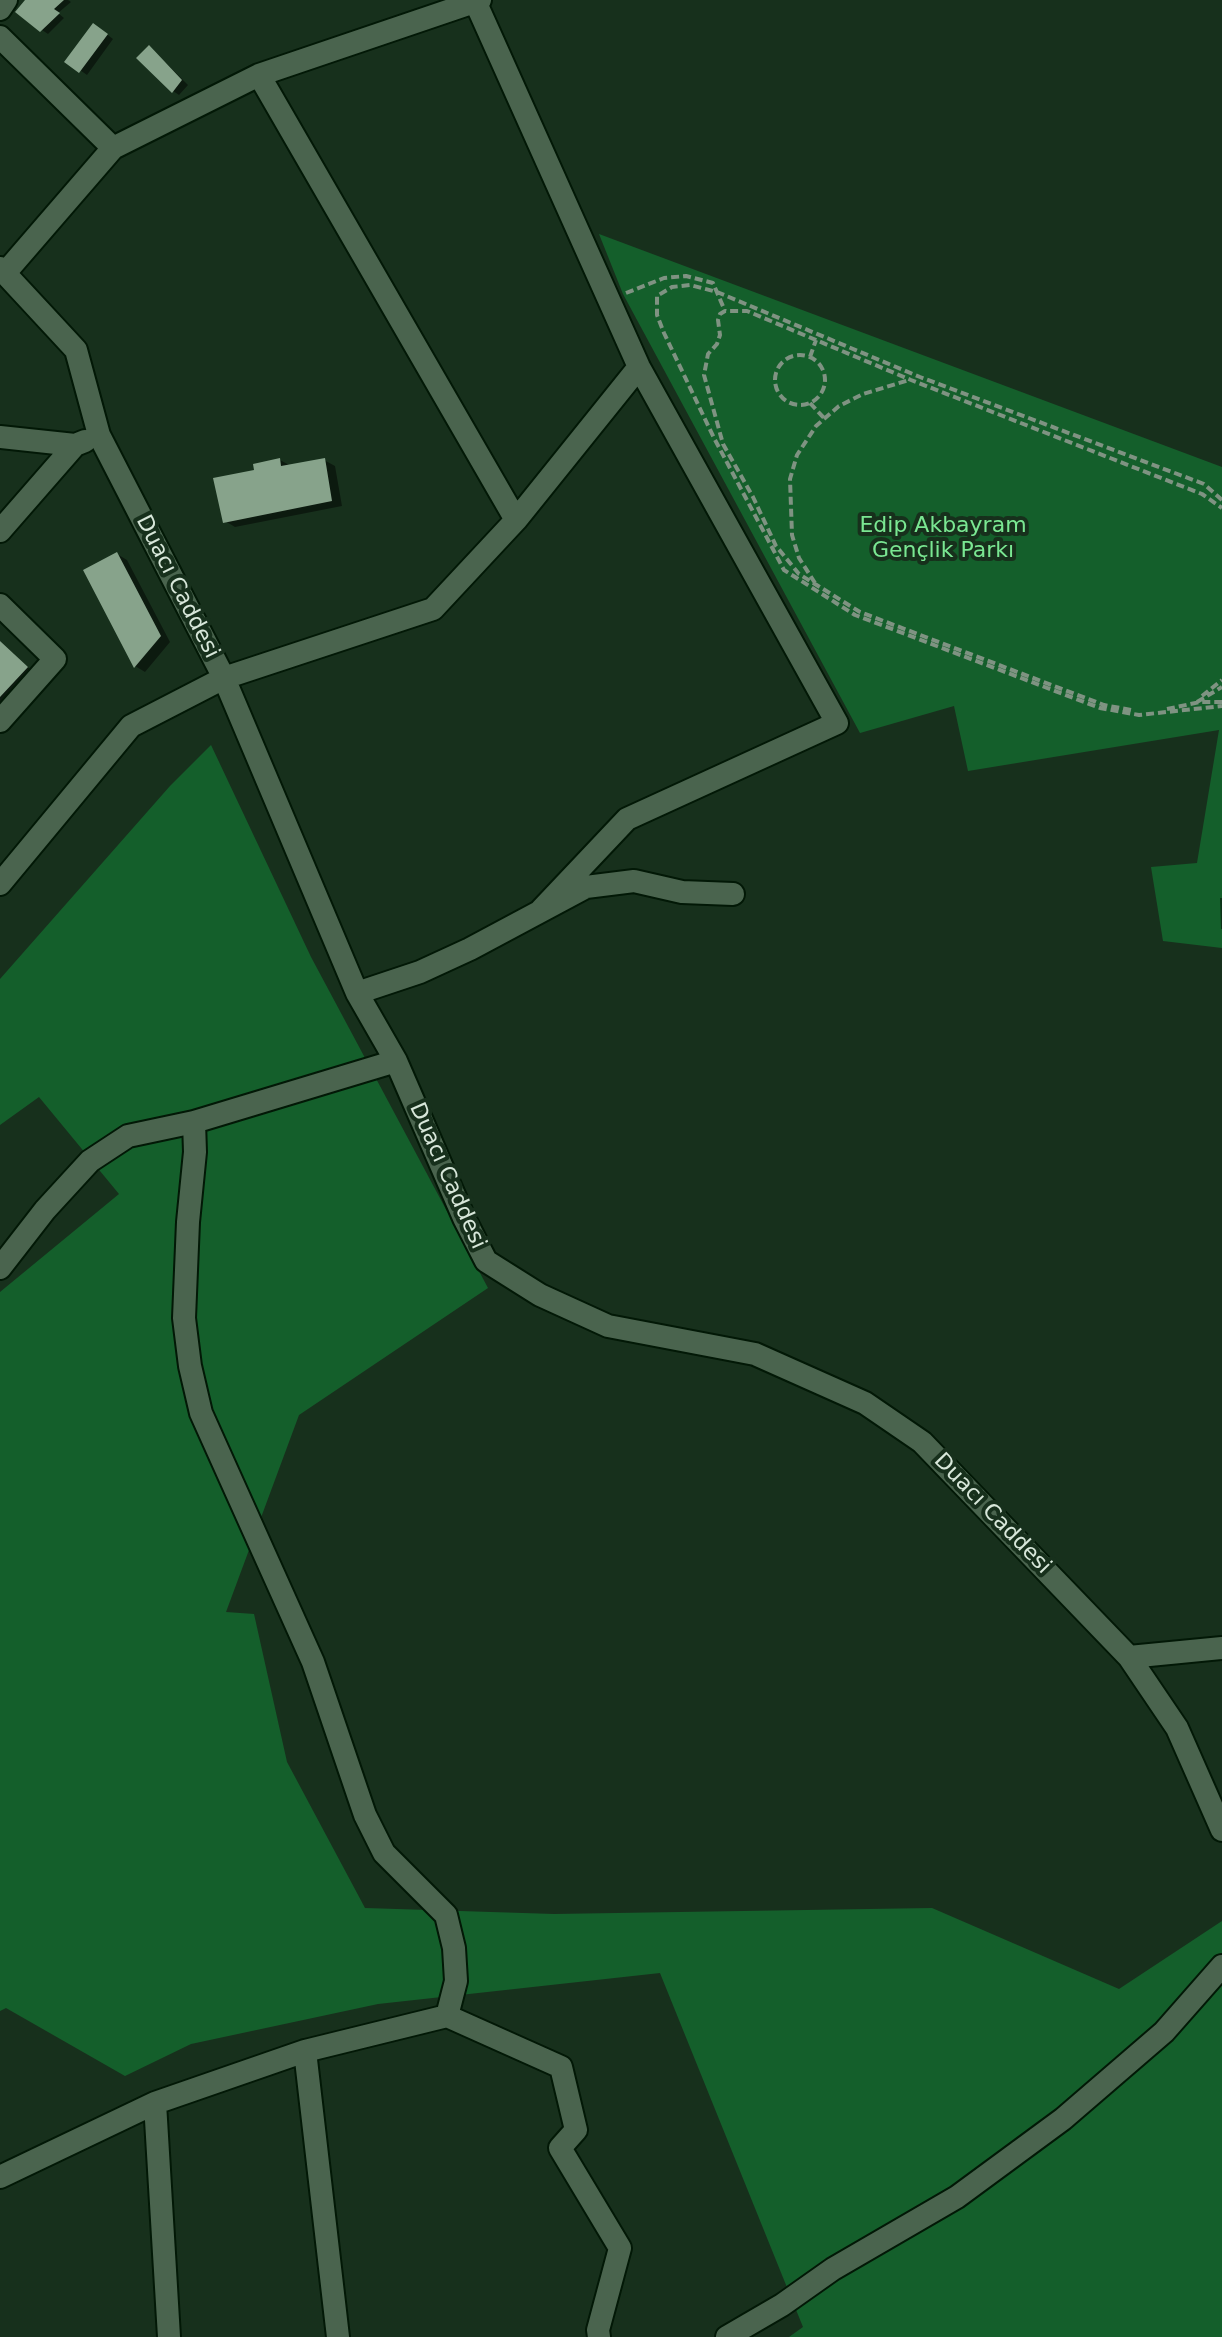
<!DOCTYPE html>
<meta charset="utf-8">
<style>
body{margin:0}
canvas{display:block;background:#17301c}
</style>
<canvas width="1222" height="2337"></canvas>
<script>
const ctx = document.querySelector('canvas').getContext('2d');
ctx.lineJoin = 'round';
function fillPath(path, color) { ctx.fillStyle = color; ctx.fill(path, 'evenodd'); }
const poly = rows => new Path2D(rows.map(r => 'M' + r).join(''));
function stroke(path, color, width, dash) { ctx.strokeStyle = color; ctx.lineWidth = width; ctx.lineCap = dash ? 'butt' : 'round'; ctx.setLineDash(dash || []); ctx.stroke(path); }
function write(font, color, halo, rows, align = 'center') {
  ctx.font = font + ' "DejaVu Sans",sans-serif'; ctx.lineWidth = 8; ctx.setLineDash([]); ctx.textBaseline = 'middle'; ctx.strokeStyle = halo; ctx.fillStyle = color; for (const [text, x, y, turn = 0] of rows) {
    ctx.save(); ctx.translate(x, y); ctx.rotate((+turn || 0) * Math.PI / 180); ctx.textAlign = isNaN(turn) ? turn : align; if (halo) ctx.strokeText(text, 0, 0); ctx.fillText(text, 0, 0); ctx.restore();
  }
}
const green = poly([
 [599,234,1222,467,1222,948,1163,941,1151,867,1197,863,1219,730,968,771,954,706,860,733,623,294],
 [211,745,311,957,488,1288,299,1415,226,1612,254,1614,287,1762,365,1908,554,1914,932,1908,1119,1989,1222,1921,1222,2337,789,2337,803,2327,660,1973,378,2004,191,2044,125,2076,6,2008,0,2011,0,1292,119,1194,39,1097,0,1125,0,979,170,786]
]);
const shadow = poly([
 [28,0,68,0,71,2,58,13,64,18,48,34,42,30],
 [100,29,113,39,87,75,67,61],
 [150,47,188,85,179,95,173,91],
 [280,460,291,466,324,460,335,466,342,506,235,527,225,521],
 [117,554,127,560,170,642,145,672,135,666],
 [0,641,33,672,0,709],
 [1220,898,1222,898,1222,929,1221,929]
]);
const building = poly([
 [25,0,64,0,54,9,60,13,40,32,15,12],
 [93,23,108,34,79,73,64,62],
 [149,45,182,80,172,93,136,58],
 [280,458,281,466,325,458,332,501,223,523,213,478,254,470,253,464],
 [117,552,161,636,134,668,83,570],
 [0,641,28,667,0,697]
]);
const path = poly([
 [626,293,664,278,686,276,713,283,725,311],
 '775 380a25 25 0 1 1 50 0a25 25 0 1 1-50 0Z',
 [810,357,816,340],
 [810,403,824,418],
 [1222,500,1204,484,920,377,717,292,690,285,672,287,657,296,657,315,664,333,714,438,784,570,855,615,1100,708,1139,715,1222,706],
 [815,583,799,558,792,535,790,479,797,455,816,426,839,406,863,394,909,380],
 [1202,696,1222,680],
 [1197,702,1222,687],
 [1167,709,1200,702,1222,702],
 [1131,710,1104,705,860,612,799,574,776,546,753,497,723,444,704,375,708,354,717,344,720,335,718,320,720,314,725,311,747,311,911,380,1202,494,1222,508]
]);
const minor = poly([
 [475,1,639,367,837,723,627,819,541,910],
 [0,9,6,0],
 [0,37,113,148],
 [259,75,516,520],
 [0,268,76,350,99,435,224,678,357,993,396,1061,464,1218,486,1261,540,1295,608,1326,755,1354,865,1403,922,1442,1129,1657,1177,1728,1222,1830],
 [5,273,113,148,259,75,480,0],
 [0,437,75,445,85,441],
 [0,531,75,445],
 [0,605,55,659,0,721],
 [0,884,131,726,224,678,433,609,516,520,639,367],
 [357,993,420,972,470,949,586,887,634,881,682,892,733,894],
 [0,1268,45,1210,90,1161,128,1136,194,1122,396,1061],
 [1129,1657,1222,1648],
 [447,2016,561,2067,576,2130,560,2148,620,2248,598,2330,599,2337],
 [305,2051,338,2337],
 [155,2103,169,2337],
 [0,2177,155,2103,305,2051,447,2016,456,1981,454,1948,446,1915,384,1853,365,1815,313,1662,201,1413,190,1366,184,1318,188,1222,195,1152,194,1122],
 [727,2337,782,2305,833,2269,957,2197,1063,2119,1164,2032,1222,1966]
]);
const parkNames = [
 ["Edip Akbayram",943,526],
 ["Gençlik Parkı",943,551]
];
const streetNames = [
 ["Duacı Caddesi",177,587,63],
 ["Duacı Caddesi",447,1176,66],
 ["Duacı Caddesi",992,1514,46]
];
fillPath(green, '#145f2b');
fillPath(shadow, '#0007');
fillPath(building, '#87a38b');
stroke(minor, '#021806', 26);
stroke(path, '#7f9382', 4, [8, 4]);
stroke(minor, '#4a644e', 22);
write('22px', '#7ae792', '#17301c', parkNames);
write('22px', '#d8e7da', '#17301c', streetNames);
</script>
